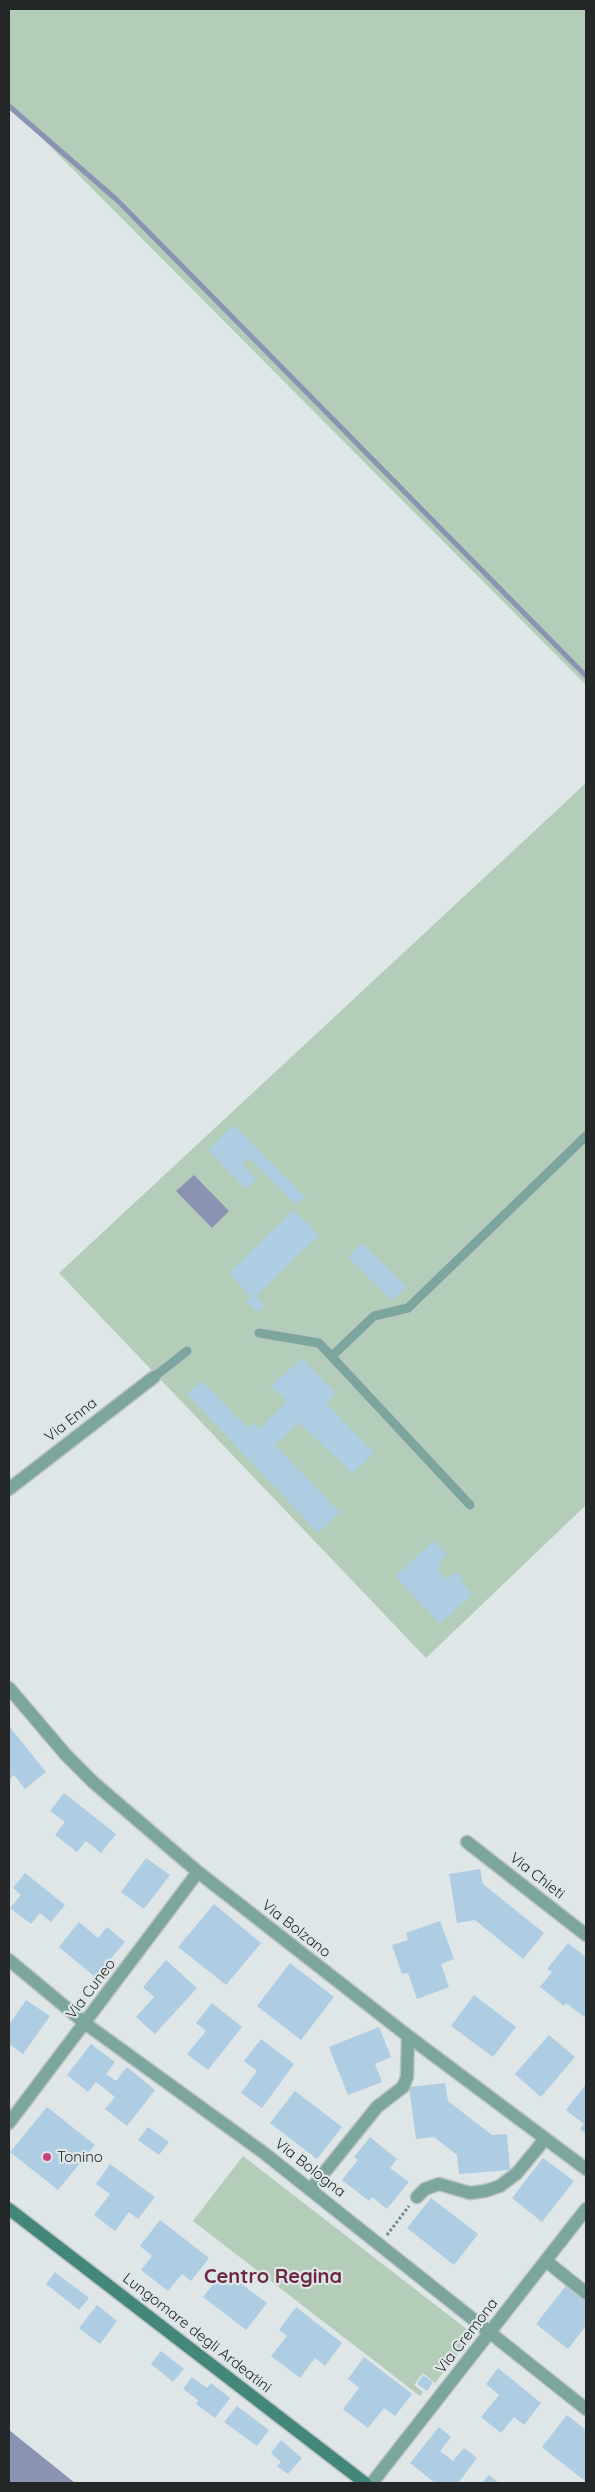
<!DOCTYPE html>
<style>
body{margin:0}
#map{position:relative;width:595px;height:2492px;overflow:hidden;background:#dee6e8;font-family:Quicksand,sans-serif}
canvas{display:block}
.frame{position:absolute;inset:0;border:10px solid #242728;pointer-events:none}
</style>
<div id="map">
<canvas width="595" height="2492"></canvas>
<div class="frame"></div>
</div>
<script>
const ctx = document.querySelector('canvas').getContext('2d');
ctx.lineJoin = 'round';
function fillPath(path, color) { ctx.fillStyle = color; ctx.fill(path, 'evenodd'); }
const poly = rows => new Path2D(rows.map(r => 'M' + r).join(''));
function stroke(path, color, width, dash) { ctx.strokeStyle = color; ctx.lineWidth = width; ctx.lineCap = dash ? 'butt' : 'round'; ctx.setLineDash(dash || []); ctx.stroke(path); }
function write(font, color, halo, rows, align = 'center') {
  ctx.font = font + ' Quicksand,sans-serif'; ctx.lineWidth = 4.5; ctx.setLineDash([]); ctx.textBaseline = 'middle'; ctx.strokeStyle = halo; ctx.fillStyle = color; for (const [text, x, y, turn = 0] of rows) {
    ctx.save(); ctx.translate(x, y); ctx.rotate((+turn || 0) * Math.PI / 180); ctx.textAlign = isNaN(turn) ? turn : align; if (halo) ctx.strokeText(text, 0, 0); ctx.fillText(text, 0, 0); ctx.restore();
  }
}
const green = poly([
 [9,9,586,9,586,685,9,105],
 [586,783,586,1505,426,1658,59,1273],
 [243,2156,473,2334,435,2383,423,2373,414,2385,423,2392,420,2396,193,2221]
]);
const water = poly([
 [194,1175,229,1211,212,1228,176,1191],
 [9,2430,75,2483,9,2483]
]);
const stream = poly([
 [9,106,117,200,586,676]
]);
const building = poly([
 [234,1125,305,1197,296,1205,249,1158,242,1164,256,1179,246,1189,208,1150],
 [293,1210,319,1235,256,1296,265,1305,257,1312,246,1301,251,1297,229,1273],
 [362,1243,407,1287,392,1301,348,1257],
 [302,1358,336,1393,326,1403,374,1453,352,1473,299,1422,275,1445,340,1512,318,1533,187,1394,202,1381,248,1428,254,1423,259,1429,287,1401,271,1386],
 [434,1541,447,1554,438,1562,441,1566,436,1570,447,1579,454,1573,458,1574,462,1577,462,1583,473,1594,440,1624,395,1576],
 [9,1726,46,1772,25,1789,14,1775,9,1780],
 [64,1793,116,1834,101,1853,86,1841,77,1852,55,1835,65,1822,50,1811],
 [146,1858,170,1875,144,1909,121,1892],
 [480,1869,483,1884,544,1933,523,1959,475,1920,457,1923,449,1874],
 [25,1873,65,1905,51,1922,40,1913,31,1924,10,1908,21,1895,13,1888],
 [214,1904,261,1943,226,1985,178,1947],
 [440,1921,454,1959,441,1964,449,1987,417,1999,408,1973,402,1974,392,1945,408,1940,406,1933],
 [79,1922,98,1938,107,1927,125,1942,95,1977,59,1947],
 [568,1943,586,1957,586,2014,584,2017,566,2003,564,2006,540,1987,552,1972,547,1969],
 [166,1960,197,1988,155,2034,136,2017,154,1997,143,1987],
 [290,1963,334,1997,301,2040,257,2006],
 [474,1995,516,2027,493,2057,451,2026],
 [26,2000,50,2016,23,2054,9,2044,9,2025],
 [212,2003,242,2027,208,2070,187,2054,206,2031,196,2023],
 [379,2027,391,2057,375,2064,382,2082,348,2095,329,2047],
 [549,2035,575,2057,541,2097,515,2074],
 [261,2039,294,2064,262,2108,241,2093,257,2071,244,2061],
 [91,2044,115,2062,106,2074,116,2081,127,2067,155,2090,127,2126,105,2109,115,2097,96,2082,88,2092,67,2075],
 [445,2083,448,2101,492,2135,507,2134,510,2170,459,2174,457,2155,434,2137,416,2139,409,2087],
 [586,2084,586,2134,580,2129,584,2124,566,2110],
 [295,2091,342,2127,317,2159,270,2123],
 [47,2107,95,2145,58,2190,10,2152],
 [148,2127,169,2142,159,2155,138,2140],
 [370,2137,397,2159,390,2168,409,2182,387,2209,372,2197,369,2201,342,2180,358,2160,354,2157],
 [543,2158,574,2181,542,2222,512,2198],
 [110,2164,155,2197,138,2219,129,2212,115,2231,94,2215,110,2194,96,2184],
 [431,2198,478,2234,454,2265,407,2228],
 [160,2220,209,2258,191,2281,182,2274,168,2291,141,2270,152,2256,140,2246],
 [224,2271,267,2303,246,2330,203,2297],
 [55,2272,89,2298,79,2310,46,2284],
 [568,2283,586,2297,586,2326,568,2349,536,2324],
 [97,2305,117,2321,100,2344,79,2328],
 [296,2307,342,2343,325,2366,315,2358,300,2378,271,2356,287,2336,279,2330],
 [161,2351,184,2369,173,2382,151,2364],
 [364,2357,412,2394,395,2416,384,2408,368,2428,343,2409,359,2388,348,2379],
 [498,2368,541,2403,524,2425,514,2417,501,2433,481,2417,499,2395,486,2384],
 [423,2375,433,2382,427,2391,417,2384],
 [192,2377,207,2388,211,2383,230,2398,215,2418,196,2404,198,2400,183,2389],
 [237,2406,269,2430,257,2446,224,2422],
 [567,2415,586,2430,586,2482,542,2447],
 [439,2427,451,2437,440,2451,453,2461,464,2448,477,2458,458,2483,435,2483,410,2463],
 [281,2440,302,2458,288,2474,277,2466,281,2462,271,2453],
 [489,2475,499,2483,482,2483]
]);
const path = poly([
 [387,2235,409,2206]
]);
const service = poly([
 [259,1333,319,1343,470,1505],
 [332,1356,374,1316,408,1308,586,1136],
 [154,1377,187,1351]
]);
const minor = poly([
 [9,1489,154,1377],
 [9,1688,66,1755,93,1782,198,1872,408,2036,586,2169],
 [467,1842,586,1935],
 [9,1960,86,2024,264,2153,586,2409],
 [9,2123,198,1872],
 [311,2189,377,2107,403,2087,407,2077,408,2036],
 [417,2197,425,2189,439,2184,470,2193,485,2191,500,2186,517,2173,545,2139],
 [546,2261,586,2293],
 [372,2483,586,2209]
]);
const secondary = poly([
 [9,2209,365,2483]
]);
const markers = [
 [47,2157,5,"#cb4078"]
];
const streetNames = [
 ["Via Enna",71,1420,-38],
 ["Via Chieti",537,1876,38],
 ["Via Bolzano",296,1929,38],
 ["Via Cuneo",91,1989,-53],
 ["Via Bologna",310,2168,38],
 ["Lungomare degli Ardeatini",197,2333,38],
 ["Via Cremona",467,2336,-52]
];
const poiNames = [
 ["Tonino",57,2157]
];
const districtNames = [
 ["Centro Regina",273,2277]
];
fillPath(green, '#b4cdb9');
fillPath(water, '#8a94b2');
stroke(stream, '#8a94b2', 5);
fillPath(building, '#aecce2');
stroke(service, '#bdc4c5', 11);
stroke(minor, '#bdc4c5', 15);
stroke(secondary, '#bdc4c5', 15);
stroke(path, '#7a7f80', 3, [2.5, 2.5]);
stroke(service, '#7ba59d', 9);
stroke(minor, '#7ba59d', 12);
stroke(secondary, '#43867a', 12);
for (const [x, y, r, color] of markers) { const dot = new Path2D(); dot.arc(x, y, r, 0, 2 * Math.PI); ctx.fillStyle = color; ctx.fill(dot); stroke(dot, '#dee6e8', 2); }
write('15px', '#242728', '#dee6e8', streetNames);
write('15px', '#242728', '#dee6e8', poiNames, 'left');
write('bold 20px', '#6d2942', '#dee6e8', districtNames);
</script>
